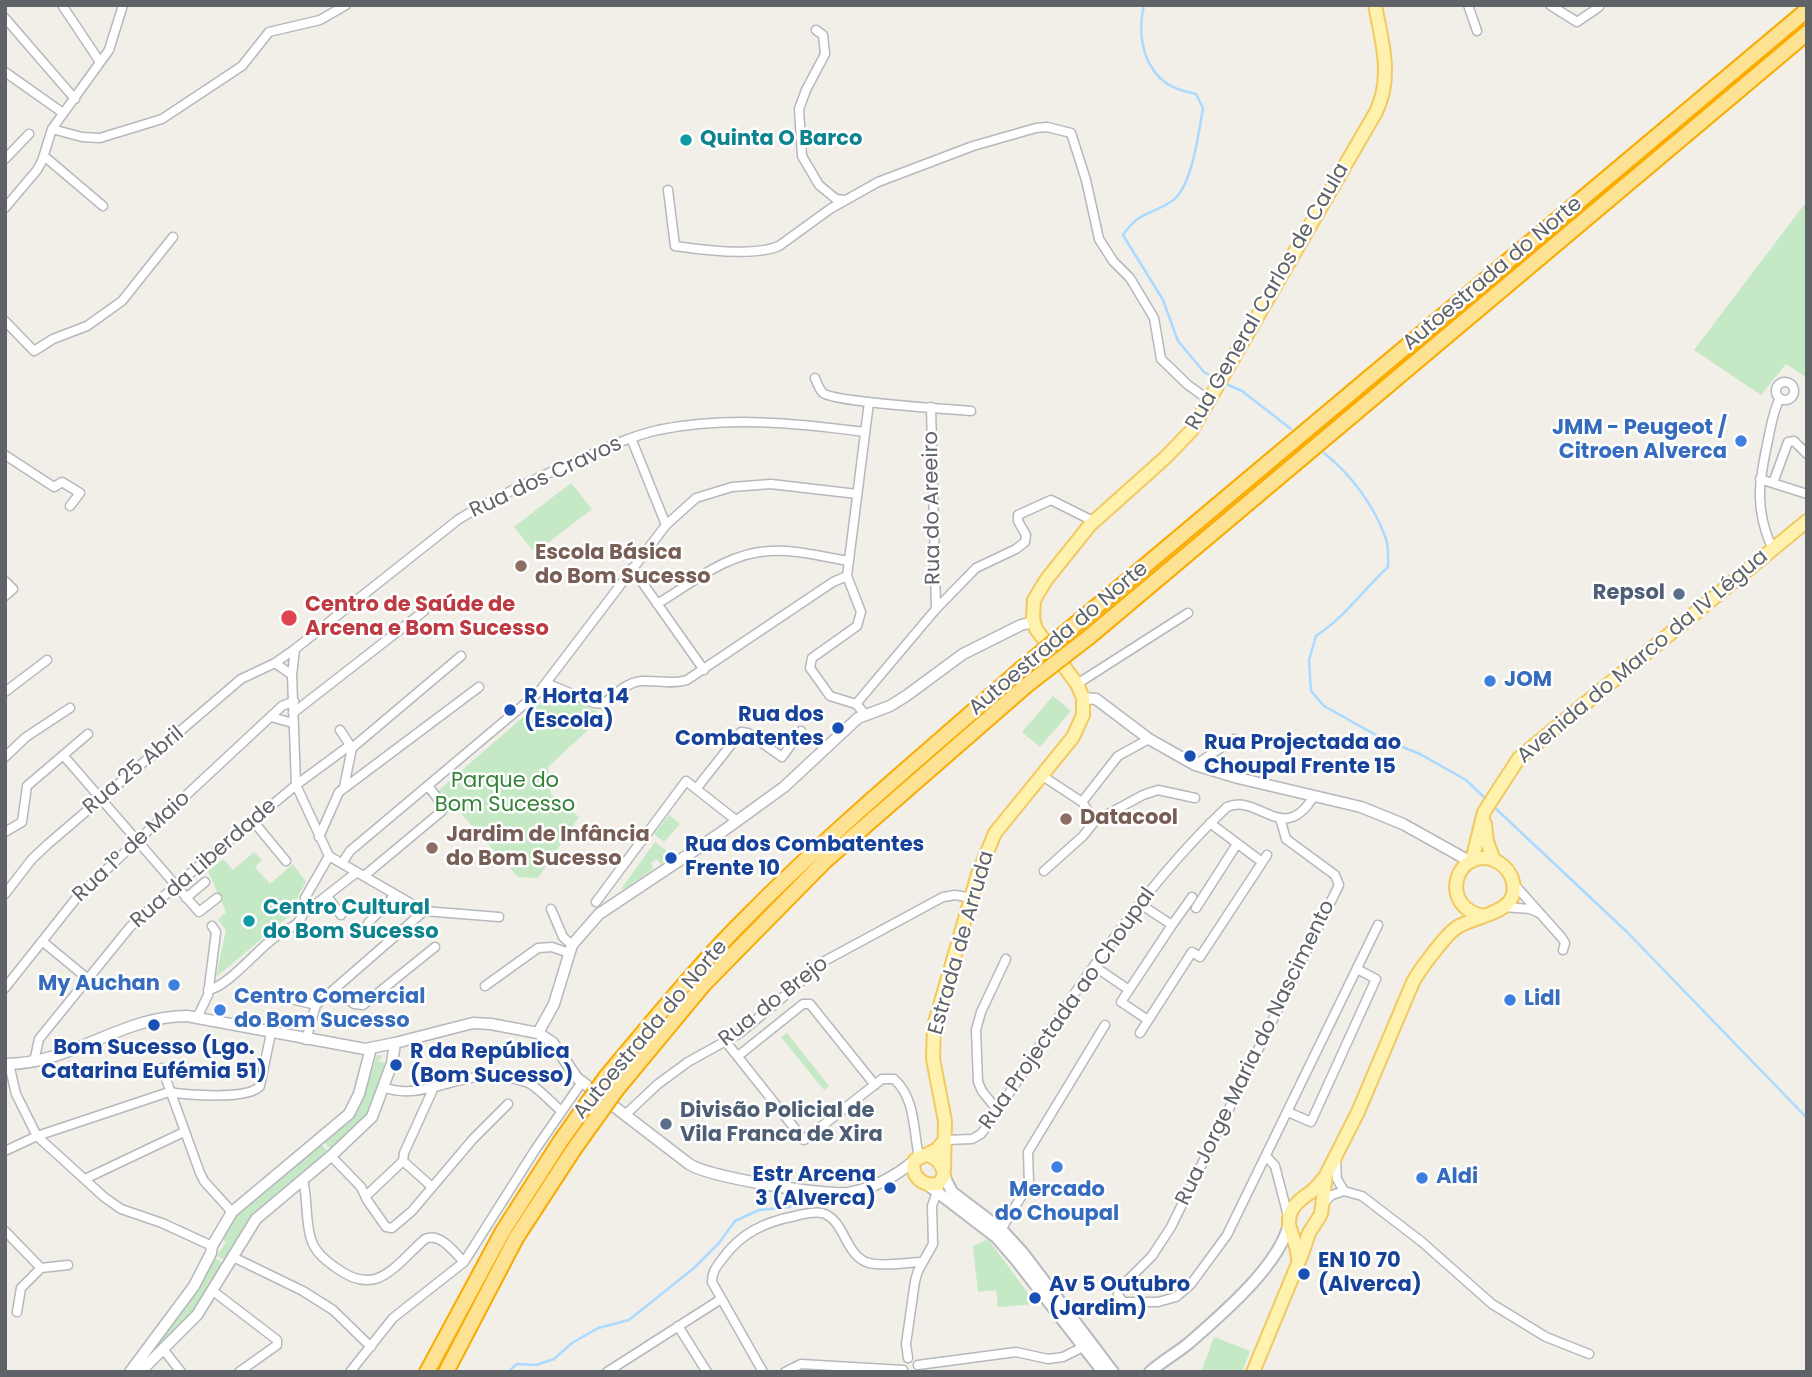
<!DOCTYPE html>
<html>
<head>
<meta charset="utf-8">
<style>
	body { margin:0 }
	#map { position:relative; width:1812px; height:1377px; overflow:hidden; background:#f1efe8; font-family:Poppins,sans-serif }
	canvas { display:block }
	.frame { position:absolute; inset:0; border:7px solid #5f6368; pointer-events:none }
</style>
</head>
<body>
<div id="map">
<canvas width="1812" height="1377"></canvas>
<div class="frame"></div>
</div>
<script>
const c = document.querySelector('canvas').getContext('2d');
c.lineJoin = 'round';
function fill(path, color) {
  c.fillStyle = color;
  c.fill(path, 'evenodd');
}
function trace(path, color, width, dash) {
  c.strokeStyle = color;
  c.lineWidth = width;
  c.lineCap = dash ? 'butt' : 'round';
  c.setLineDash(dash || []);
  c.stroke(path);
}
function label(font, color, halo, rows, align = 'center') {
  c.font = font + ' Poppins,sans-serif';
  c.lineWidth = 5;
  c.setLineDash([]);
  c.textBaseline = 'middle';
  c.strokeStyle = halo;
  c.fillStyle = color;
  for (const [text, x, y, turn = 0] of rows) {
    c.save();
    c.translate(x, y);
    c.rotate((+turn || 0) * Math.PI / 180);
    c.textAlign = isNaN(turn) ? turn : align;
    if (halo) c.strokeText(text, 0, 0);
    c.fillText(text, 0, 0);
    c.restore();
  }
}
fill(new Path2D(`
	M1807,201v173l-3,2 -18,-12 -25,31 -67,-45z
	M571,483l21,26 -57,44 -21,-26z
	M554,690l50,25 -56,52 3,27 28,23 -41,61 -20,-1 -63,-70 -9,7 1,-10 -10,-12z
	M1053,696l18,15 -31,36 -18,-15z
	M669,815l11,9 -16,18 -10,-8z
	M655,842l16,12 -10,10 -4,-5 -6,4 2,6 -27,19 -5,1z
	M254,852l8,8 -7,7 15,17 23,-20 13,18 -8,14 -3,15 -79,66 10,-47 -8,-10 8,-8 -18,-41 15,-12 10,11z
	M787,1033l42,53 -5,4 -43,-53z
	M377,1055l5,1 -3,5 6,2 -2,6 3,2 -18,46 -36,34 -8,-9 16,-13 -1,-3 28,-42z
	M320,1143l10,10 -71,59 -31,49 -11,-5 9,-14 -6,-5 21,-29z
	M988,1239l48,65 -38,3 -2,-17 -18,2 -5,-46z
	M212,1257l14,7 -33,51 -39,40 -4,-5z
	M1214,1337l36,14 -8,21h-41z`), '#c5e8c5');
trace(new Path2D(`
	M1144,5c-6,25 -3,54 16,73 10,10 23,13 36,16l7,14c-4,23 -11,80 -31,93 -23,15 -33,10 -49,34l40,65 15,41 26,31 11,6
	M1224,383l18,8 49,38
	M1324,453c27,21 51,54 62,86 3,8 2,19 2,28 -25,23 -43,50 -72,69l-7,24 2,31 13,15 59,33 37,15 46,26 21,20
	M1494,807l133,125 180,186
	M508,1372l9,-8 19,1 18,-6 18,-16 26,-15 31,-8 65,-52 25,-25 16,-22 24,-11 30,-3 14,-6`), '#aadaff', 2.5);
const minor = new Path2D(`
	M62,5l38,57
	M1468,5l9,26
	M1550,5l27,17 22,-15
	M5,18l70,81
	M816,30l7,5 2,19 -19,36 -7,19 3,47 17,29 17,14 9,1
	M5,72l58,41
	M52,129l30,8 18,1 62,-19 80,-53 27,-34 51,-12 26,-15
	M44,156l59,50
	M5,159l24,-25
	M668,190l7,56c27,4 79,11 104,0l51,-37 48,-27 95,-36 63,-18 11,-1 24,6 15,47 13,59 14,22 17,17 24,40 7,41 27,26 21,15
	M5,208l32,-38 5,-9 10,-32 57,-79 14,-45
	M5,321l29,30 19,-12 34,-13 35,-25 51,-64
	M815,378c2,5 4,11 8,15 11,9 126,16 148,18
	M1776 391a9 9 0 1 1 18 0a9 9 0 1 1-18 0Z
	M931,407l5,202
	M631,438l35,87
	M5,455l49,32 8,-5 18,11 -10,13
	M1760,479l47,15
	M1773,483l15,-41 6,-1 13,13
	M1772,548c-18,-41 -13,-66 -4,-108 3,-14 5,-29 12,-42
	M632,568l72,102
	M5,581l8,8 -8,7
	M657,604c35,-21 70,-51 112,-53 26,-2 54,6 80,10
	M295,649l-3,26 4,110 33,71 95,55 75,6
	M275,663l17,12
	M546,683l48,20 10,1c11,-10 23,-22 38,-23 16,-1 29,4 45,-1l146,-98 14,-6
	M1077,684l111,-71
	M5,692l42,-32
	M856,704l80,-95 40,-41 40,-19 9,-7 1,-7 -8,-14v-6l33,-15 42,21
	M293,713l131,-102
	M865,714l-9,-10 -26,-8 -20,-28 2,-10 45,-32 4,-14 -14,-36 22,-174
	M271,717l22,6
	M340,730l12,18 -8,39
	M63,755l136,157 18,-14
	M5,757l21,-20 44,-29
	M1195,765l39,-26
	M1041,775l41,27 13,19
	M696,789l45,-57 7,1 34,24 19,-26
	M1082,802l36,-46 31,-17
	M1280,818l6,21 49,36 4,10 -168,342 -19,29 -33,33 -1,6 5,7h35l18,-5 15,-13 36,-49 151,-310
	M253,821l33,40
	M1210,823l52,39
	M5,832l17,-10 5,-36 61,-52
	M319,837l20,-45 140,-105
	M342,863l8,-12 189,-159 127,-167 30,-27 36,-11 39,-3 86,10
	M1044,871l39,-35 12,-15 48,-26 15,-5 37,8
	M364,876l78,-65v-7l-14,-18
	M1513,883l49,55 3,5 -2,7
	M5,894l27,-35 16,-15 193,-165 34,-16 20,-14 164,-130c40,-24 82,-43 124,-61 25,-11 49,-22 75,-28 69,-14 138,-7 207,2
	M327,896l14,19
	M186,898l19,-16
	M596,902l90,-121 51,40
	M1504,907l26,2 9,4
	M1196,908l41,-64
	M551,909l12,28 9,8
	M303,914l2,-16 24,-42
	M368,923l27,-28
	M1172,925l20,-28
	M42,941l46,38
	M1094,966l35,24 43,-65 -32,-21
	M485,986l53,-38 14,-1 17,6
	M5,988l73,-92 204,-190 12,-5
	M336,989l18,15 9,1 72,-58
	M208,990c20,-3 51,-43 70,-55 10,-7 21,-9 25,-21l54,-42
	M1129,990l-8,12 27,18
	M291,999l25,6
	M197,1018l11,-23 8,-63 -4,-6
	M1140,1033l52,-81 8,5 67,-102
	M306,1040l10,-35 108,-94
	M726,1042l78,98 78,-61h12c22,20 19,51 25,78
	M738,1056l65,-52h7l65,81
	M34,1062l5,-23 91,-112 45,-41 78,-65 43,-36 53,-39 3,2 109,-92
	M9,1064l7,30 21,42 67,61 17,12 41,14 50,23
	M162,1068l38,105 4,8 28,31
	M383,1087c41,16 80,-20 128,-9 7,2 15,3 21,7 10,7 19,17 28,25
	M998,1111l-16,-20 -4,-9 -2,-52 5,-18 25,-53
	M1288,1112l23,10 65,-143 -19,-10
	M625,1115l33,-31 30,-22 52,-29 54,-45 25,-24 124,-67 12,-2 17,3
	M945,1140l27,-1 9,-5c21,-28 40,-59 59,-89 55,-83 114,-169 187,-238 32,-14 56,40 87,-11
	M5,1151l32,-15 132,-44c18,3 80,8 91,-6l11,-53
	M331,1156l30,31 6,13 19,27 6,1 20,-17 61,-72 35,-35
	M1267,1157l8,9 13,50
	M403,1161l29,26
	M1336,1161l1,18 7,12
	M85,1179l99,-47
	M303,1180c5,19 2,41 8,59 4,13 14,21 24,28 42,32 59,-1 90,-28 15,-7 29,13 39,23
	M366,1196l37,-35 1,-8 30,-66
	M1323,1203l9,-8 12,-4 18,5 60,46 70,62 54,33 43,17
	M5,1231l36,37 -20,20 -4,24
	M999,1233l30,-49 -1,-32 77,-127
	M233,1257l70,34 30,19 38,37
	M41,1268l27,-3
	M213,1291l64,49v5l-38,27
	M678,1326l29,46
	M163,1349l18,23
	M908,1358l-2,-14 9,-63 3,-10 15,-27 -1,-38 6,-17
	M918,1365l98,-13 32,7 15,-2 22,-11
	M350,1372l43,-54 71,-56 71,-112 47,-68
	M607,1372l114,-73
	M763,1372l-51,-90c0,-11 5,-16 11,-24 18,-25 42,-36 72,-42 9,-2 18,-5 27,-3 23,6 23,44 47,50 17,4 38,-1 54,-1
	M785,1372l16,-8 102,6`);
const tertiary = new Path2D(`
	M1083,698l13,1 53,40 46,26 43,13 123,29 42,17 68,38
	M538,1033l16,-29 18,-59 27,-31 120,-80 65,-47 74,-69 32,-12 16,-10 57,-42 58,-29 13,-3
	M5,1064c68,0 116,-48 182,-48l178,33 30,-6 78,-20 18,1 47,9 15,10 24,35 112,86c19,13 135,32 159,29 26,-5 47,-16 67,-33
	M130,1372l64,-86 17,-33 1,-7 20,-34 117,-98 10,-20 12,-46
	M140,1372l57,-57 59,-96 75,-63 41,-39 20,-54 3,-20`);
const secondary = new Path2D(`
	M944,1176l8,16 50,38 21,23 90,119
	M928,1185l68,52 20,23 87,112
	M1150,1372c12,-11 27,-19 39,-29 32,-28 90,-77 100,-119`);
const primary = new Path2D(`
	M1485,824l2,18 7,18
	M1472,861l12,-49 35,-54 288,-237
	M927,1155c11,3 16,10 17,21l-6,8c-13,2 -23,-4 -25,-17l2,-7 21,-10 9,-10
	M944,1170l1,-49 -12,-62 1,-33 44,-152 17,-41 78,-96 10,-22v-17l-6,-14 -41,-55 -3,-11 1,-18 12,-20 44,-55 76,-68 25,-26 185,-319c17,-35 6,-70 -1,-107
	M1298,1260c0,-13 -5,-21 -8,-32 -5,-17 9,-28 21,-36 5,-4 10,-11 15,-16
	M1253,1372l49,-118 7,-21 12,-19 5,-39 32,-63 55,-130c7,-13 32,-46 43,-54 20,-14 70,-14 55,-52 -4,-8 -11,-14 -20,-17 -37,-9 -52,49 -7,57`);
const motorway = new Path2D(`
	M1077,623l730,-613
	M1089,637l718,-604
	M606,1077c47,-56 93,-113 145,-164 85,-86 179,-163 269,-243
	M617,1089l87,-105 121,-123 202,-176
	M427,1372l76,-141 57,-89
	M446,1372l70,-134 58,-89`);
trace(minor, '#b5b8bc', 11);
trace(tertiary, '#b5b8bc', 13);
trace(secondary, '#b6babf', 14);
trace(primary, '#f2c960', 16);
trace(motorway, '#f9ab00', 18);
trace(minor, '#fff', 8);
trace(tertiary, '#fff', 10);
trace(secondary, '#fff', 10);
trace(primary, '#fff2af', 12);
trace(motorway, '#fde293', 14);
const motorwayBridge = new Path2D(`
	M1020,670l57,-47
	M1027,685l62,-48
	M560,1142l46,-65
	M574,1149l43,-60`);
trace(motorwayBridge, '#f9ab00', 18, []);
trace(motorwayBridge, '#fde293', 14);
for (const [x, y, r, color] of [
	[686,140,7,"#0f9aa8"],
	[1741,441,7,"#3f7fe0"],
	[521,566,7,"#8d6e63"],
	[1679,594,7,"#5c6f8a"],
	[289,618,9,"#e0444e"],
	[1490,681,7,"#3f7fe0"],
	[510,710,7,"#1a4fb4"],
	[838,728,7,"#1a4fb4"],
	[1190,756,7,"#1a4fb4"],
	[1066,819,7,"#8d6e63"],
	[432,848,7,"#8d6e63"],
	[671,858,7,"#1a4fb4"],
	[249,921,7,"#0f9aa8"],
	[174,985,7,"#3f7fe0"],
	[1510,1000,7,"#3f7fe0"],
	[220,1010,7,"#3f7fe0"],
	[154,1025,7,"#1a4fb4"],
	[396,1065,7,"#1a4fb4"],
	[666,1124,7,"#5c6f8a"],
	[1057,1167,7,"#3f7fe0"],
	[1422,1178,7,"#3f7fe0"],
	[890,1188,7,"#1a4fb4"],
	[1304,1274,7,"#1a4fb4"],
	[1035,1298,7,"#1a4fb4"]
]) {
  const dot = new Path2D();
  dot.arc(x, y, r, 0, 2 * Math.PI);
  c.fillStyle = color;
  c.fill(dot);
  trace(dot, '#fff', 2.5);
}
label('bold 21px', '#0d838f', '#fff', [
	["Quinta O Barco",700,140],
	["Centro Cultural",263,909],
	["do Bom Sucesso",263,933]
], 'left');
label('21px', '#5f6368', '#fff', [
	["Autoestrada do Norte",1493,274,-40],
	["Rua General Carlos de Caula",1268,297,-60],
	["Rua dos Cravos",546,478,-25],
	["Rua do Areeiro",933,508,-91],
	["Autoestrada do Norte",1059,639,-40],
	["Avenida do Marco da IV Légua",1643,657,-40],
	["Rua 25 Abril",134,771,-40],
	["Rua 1º de Maio",132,847,-43],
	["Rua da Liberdade",204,864,-41],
	["Estrada de Arruda",962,943,-74],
	["Rua do Brejo",774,1002,-38],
	["Rua Projectada ao Choupal",1068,1009,-55],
	["Autoestrada do Norte",651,1030,-50],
	["Rua Jorge Maria do Nascimento",1256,1053,-64]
]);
label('bold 21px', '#366cbe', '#fff', [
	["JMM - Peugeot /",1727,429,"right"],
	["Citroen Alverca",1727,453,"right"],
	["JOM",1504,681],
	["My Auchan",160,985,"right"],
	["Centro Comercial",234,998],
	["do Bom Sucesso",234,1022],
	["Lidl",1524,1000],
	["Aldi",1436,1178],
	["Mercado",1057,1191,"center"],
	["do Choupal",1057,1215,"center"]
], 'left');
label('bold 21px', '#785e54', '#fff', [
	["Escola Básica",535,554],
	["do Bom Sucesso",535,578],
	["Datacool",1080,819],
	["Jardim de Infância",446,836],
	["do Bom Sucesso",446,860]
], 'left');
label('bold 21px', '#4e5e75', '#fff', [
	["Repsol",1665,594],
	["Divisão Policial de",680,1112,"left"],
	["Vila Franca de Xira",680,1136,"left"]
], 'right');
label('bold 21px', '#be3a42', '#fff', [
	["Centro de Saúde de",305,606],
	["Arcena e Bom Sucesso",305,630]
], 'left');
label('bold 21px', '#164399', '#fff', [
	["R Horta 14",524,698],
	["(Escola)",524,722],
	["Rua dos",824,716,"right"],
	["Combatentes",824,740,"right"],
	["Rua Projectada ao",1204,744],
	["Choupal Frente 15",1204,768],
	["Rua dos Combatentes",685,846],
	["Frente 10",685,870],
	["Bom Sucesso (Lgo.",154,1049,"center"],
	["Catarina Eufémia 51)",154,1073,"center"],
	["R da República",410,1053],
	["(Bom Sucesso)",410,1077],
	["Estr Arcena",876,1176,"right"],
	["3 (Alverca)",876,1200,"right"],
	["EN 10 70",1318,1262],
	["(Alverca)",1318,1286],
	["Av 5 Outubro",1049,1286],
	["(Jardim)",1049,1310]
], 'left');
label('21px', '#348238', '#fff', [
	["Parque do",505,782],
	["Bom Sucesso",505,806]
]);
</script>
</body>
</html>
